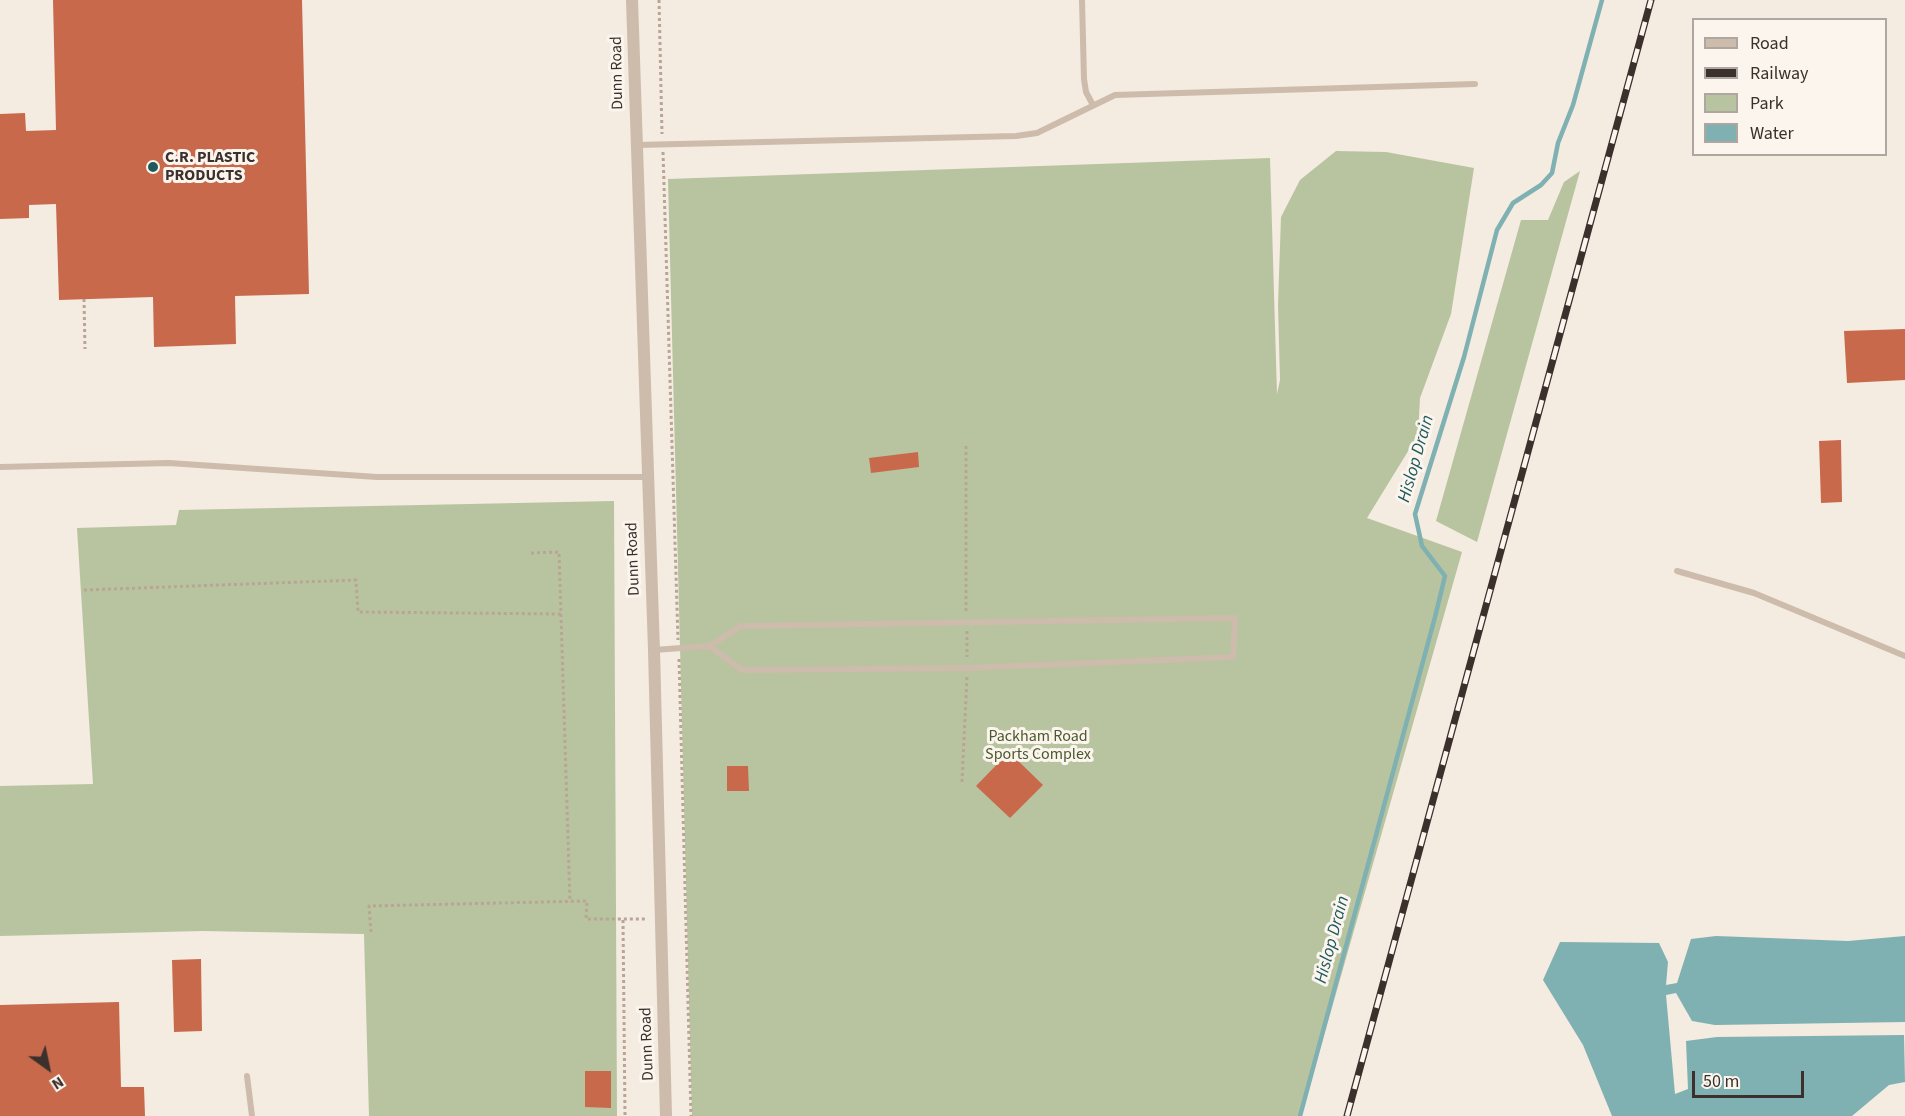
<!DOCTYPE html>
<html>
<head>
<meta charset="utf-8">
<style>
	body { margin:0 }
	#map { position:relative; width:1905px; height:1116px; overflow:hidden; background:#f4ebe1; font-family:"Source Sans 3",sans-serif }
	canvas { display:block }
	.legend { position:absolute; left:1692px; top:18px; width:195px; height:138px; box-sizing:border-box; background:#fbf5ee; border:2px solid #aea6a0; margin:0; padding:8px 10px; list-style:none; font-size:18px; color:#3b302b }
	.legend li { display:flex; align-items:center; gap:12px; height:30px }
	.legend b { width:30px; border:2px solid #aea6a0 }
	.north { position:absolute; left:18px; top:1038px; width:60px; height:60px; -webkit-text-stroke:4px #fbf5ee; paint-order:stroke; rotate:147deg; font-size:16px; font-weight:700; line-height:24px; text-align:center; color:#3b302b }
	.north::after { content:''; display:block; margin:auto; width:21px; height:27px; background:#3b302b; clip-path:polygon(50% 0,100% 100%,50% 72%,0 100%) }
	.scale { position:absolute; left:1692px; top:1071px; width:112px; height:27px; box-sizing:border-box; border:3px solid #3b302b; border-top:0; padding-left:8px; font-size:18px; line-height:21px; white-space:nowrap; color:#3b302b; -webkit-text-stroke:4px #fbf5ee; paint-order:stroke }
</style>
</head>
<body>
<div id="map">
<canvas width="1905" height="1116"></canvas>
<ul class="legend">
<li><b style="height:8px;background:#cdbbac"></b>Road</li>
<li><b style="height:8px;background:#3b302b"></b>Railway</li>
<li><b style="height:16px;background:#b8c4a0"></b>Park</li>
<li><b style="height:16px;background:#7fb0b2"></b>Water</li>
</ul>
<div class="north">N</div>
<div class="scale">50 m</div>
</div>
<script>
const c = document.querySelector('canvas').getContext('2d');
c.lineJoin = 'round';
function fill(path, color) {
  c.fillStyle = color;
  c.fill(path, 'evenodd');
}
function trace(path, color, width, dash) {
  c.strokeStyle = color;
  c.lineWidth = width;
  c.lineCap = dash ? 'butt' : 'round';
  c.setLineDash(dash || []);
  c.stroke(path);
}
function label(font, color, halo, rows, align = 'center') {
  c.font = font + ' "Source Sans 3",sans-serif';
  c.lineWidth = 6;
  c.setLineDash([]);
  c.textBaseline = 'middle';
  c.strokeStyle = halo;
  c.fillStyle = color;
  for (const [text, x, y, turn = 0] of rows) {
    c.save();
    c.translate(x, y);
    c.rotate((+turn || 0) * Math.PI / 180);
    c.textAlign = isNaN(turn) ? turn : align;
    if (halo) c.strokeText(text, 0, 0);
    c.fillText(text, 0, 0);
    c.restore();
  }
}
fill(new Path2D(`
	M1336,151l50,1 88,16 -23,146 -31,84 -2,37 -51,83 95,34 -161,564h-609l-24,-937 602,-21 7,236 3,-14 -2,-75 3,-88 19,-37z
	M1580,171l-103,371 -41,-21 85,-301h27l16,-38z
	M614,501l3,615h-248l-5,-182 -162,-3 -202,5v-150l93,-2 -16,-256 99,-3 3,-15z`), '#b8c4a0');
fill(new Path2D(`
	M1716,936l132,5 57,-5v86l-190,3 -23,-4 -16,-28 -10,2 9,99 13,-5 -2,-48 31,-4 187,-2 1,47 -16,3 -37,31h-240l-29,-71 -40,-65 17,-38 99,1 9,19 -2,23 11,-2 14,-44z`), '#7fb0b2');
trace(new Path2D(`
	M1300,1116l135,-499 10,-41 -23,-30 -7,-32 49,-157 33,-127 16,-27 28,-18 11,-12 6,-30 15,-38 29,-105`), '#7fb0b2', 4.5);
fill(new Path2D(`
	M53,0h249l7,294 -74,2 1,48 -82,3 -1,-50 -94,3 -3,-96 -27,1v13l-29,1v-105l25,-1 1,18 30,-1z
	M1905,329v51l-58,3 -3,-52z
	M1841,440l1,62 -21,1 -2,-62z
	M918,452l1,15 -48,6 -2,-15z
	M1009,752l34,33 -33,33 -34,-32z
	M727,766h21l1,25h-22z
	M201,959l1,72 -28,1 -2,-72z
	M119,1002l2,85h23l1,29h-145v-111z
	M585,1071h26v37l-26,-1z`), '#c8694b');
trace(new Path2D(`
	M659,0l3,134
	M663,152l15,488
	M84,299l1,50
	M966,446v166
	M531,553l28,-1 11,350
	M84,590l272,-10 2,32 203,2
	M967,631v26
	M679,659l12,457
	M962,782l5,-106
	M623,920l2,196
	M371,932l-2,-26 218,-5 -1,18h61`), '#b9a596', 3, [3, 3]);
trace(new Path2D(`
	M1082,0l2,79 2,13 7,13
	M637,145l379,-9 21,-3 78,-38 360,-11
	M0,467l169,-4 208,14h271
	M1677,571l77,22 151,63
	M654,650l55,-4 32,-20 494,-8 -2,39 -265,11 -226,2 -33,-24
	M247,1076l5,40`), '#cdbbac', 6);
trace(new Path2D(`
	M632,0l22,650 12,466`), '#cdbbac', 12);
const rail = new Path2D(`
	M1347,1116l304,-1116`);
trace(rail, '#3b302b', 7);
trace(rail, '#fbf5ee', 4.5, [14]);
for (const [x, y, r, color] of [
	[153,167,6,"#1f5a5e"]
]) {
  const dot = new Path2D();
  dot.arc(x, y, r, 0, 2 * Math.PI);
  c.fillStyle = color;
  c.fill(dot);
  trace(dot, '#fbf5ee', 2);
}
label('16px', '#3b302b', '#fbf5ee', [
	["Dunn Road",618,73,-91],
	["Dunn Road",634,559,-92],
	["Dunn Road",648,1044,-92]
]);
label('bold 16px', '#3b302b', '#fbf5ee', [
	["C.R. PLASTIC",165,158],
	["PRODUCTS",165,176]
], 'left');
label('16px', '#4a5a2e', '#fbf5ee', [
	["Packham Road",1038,737],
	["Sports Complex",1038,755]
]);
label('italic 18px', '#1f5a5e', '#fbf5ee', [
	["Hislop Drain",1417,459,-74],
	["Hislop Drain",1333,940,-75]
]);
</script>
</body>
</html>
